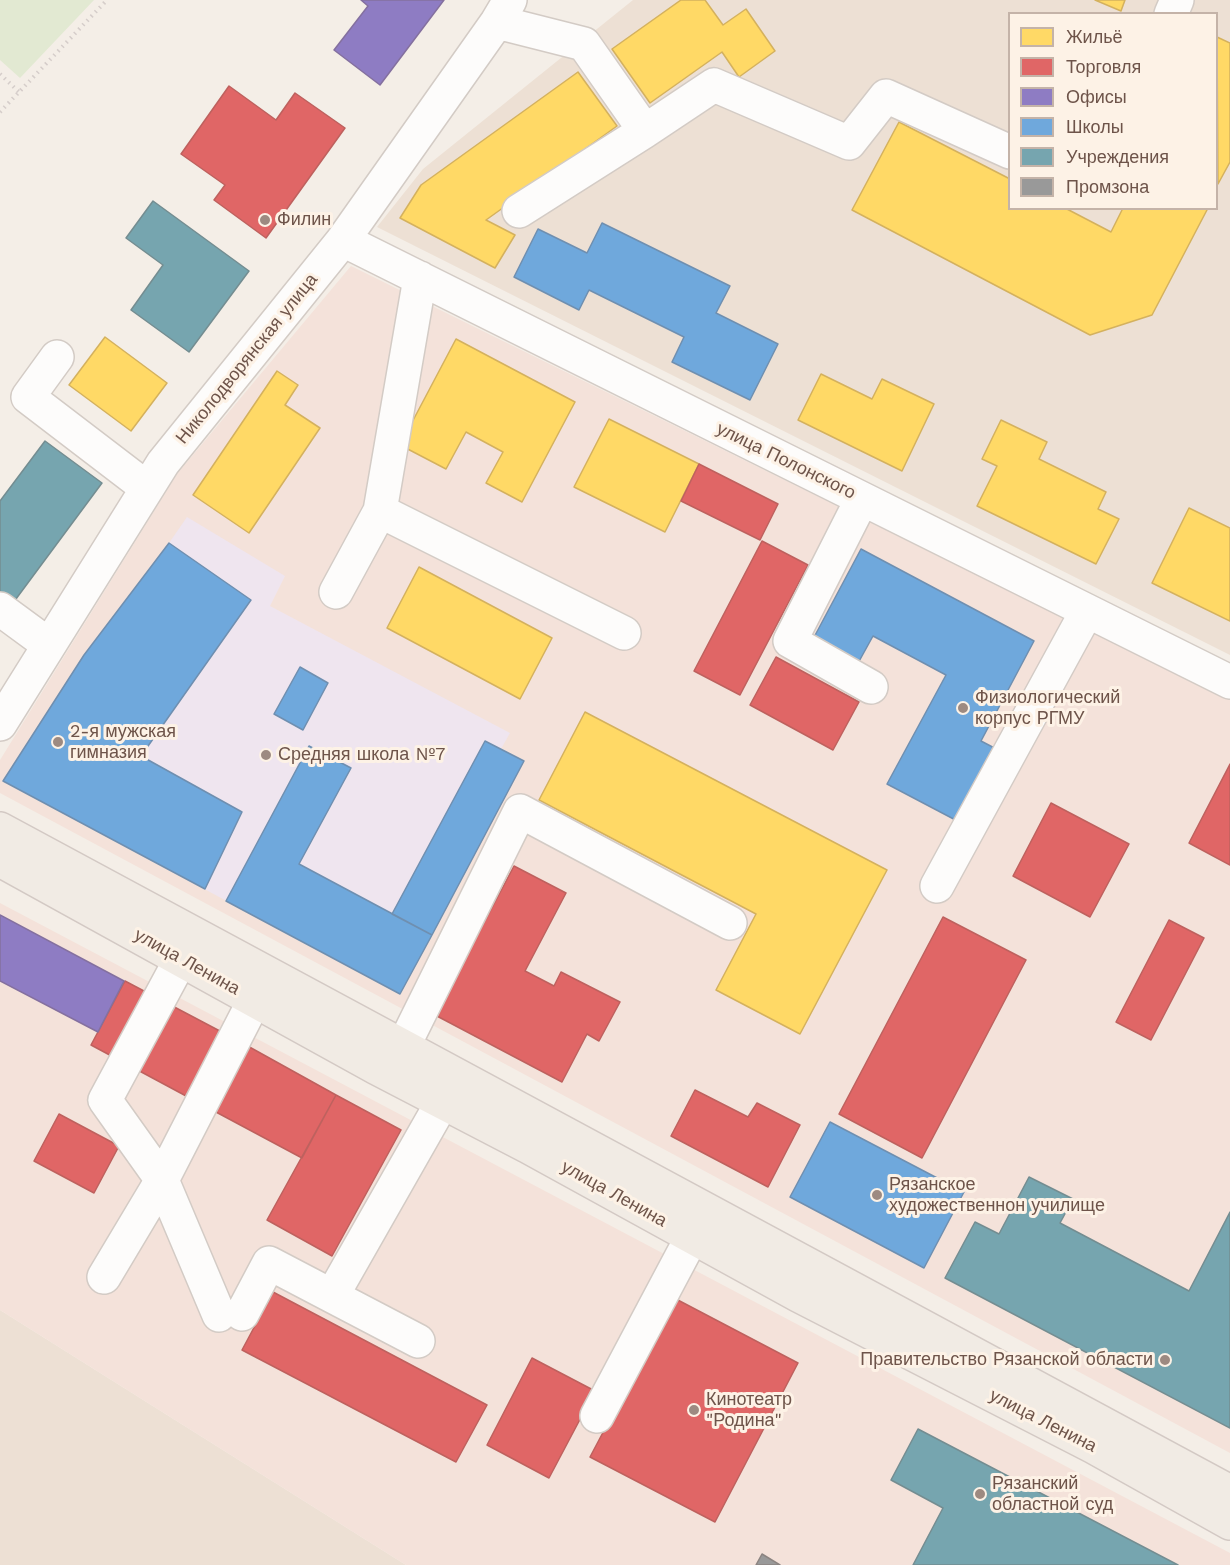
<!DOCTYPE html>
<html>
<head>
<meta charset="utf-8">
<style>
	body { margin:0 }
	#map { position:relative; width:1230px; height:1565px; overflow:hidden; background:#f4eee7; font-family:"Work Sans",sans-serif }
	canvas { display:block }
	.legend { position:absolute; left:1008px; top:12px; width:210px; height:198px; box-sizing:border-box; background:#fdf2e6; border:2px solid #c4b3a8; margin:0; padding:8px 10px; list-style:none; font-size:18px; color:#6e544a }
	.legend li { display:flex; align-items:center; gap:12px; height:30px }
	.legend b { width:30px; border:2px solid #c4b3a8 }
</style>
</head>
<body>
<div id="map">
<canvas width="1230" height="1565"></canvas>
<ul class="legend">
<li><b style="height:16px;background:#ffd966"></b>Жильё</li>
<li><b style="height:16px;background:#e06666"></b>Торговля</li>
<li><b style="height:16px;background:#8e7cc3"></b>Офисы</li>
<li><b style="height:16px;background:#6fa8dc"></b>Школы</li>
<li><b style="height:16px;background:#76a5af"></b>Учреждения</li>
<li><b style="height:16px;background:#999"></b>Промзона</li>
</ul>
</div>
<script>
const c = document.querySelector('canvas').getContext('2d');
c.lineJoin = 'round';
function fill(path, color) {
  c.fillStyle = color;
  c.fill(path, 'evenodd');
}
function trace(path, color, width, dash) {
  c.strokeStyle = color;
  c.lineWidth = width;
  c.lineCap = dash ? 'butt' : 'round';
  c.setLineDash(dash || []);
  c.stroke(path);
}
function label(font, color, halo, rows, align = 'center') {
  c.font = font + ' "Work Sans",sans-serif';
  c.lineWidth = 6;
  c.setLineDash([]);
  c.textBaseline = 'middle';
  c.strokeStyle = halo;
  c.fillStyle = color;
  for (const [text, x, y, turn = 0] of rows) {
    c.save();
    c.translate(x, y);
    c.rotate((+turn || 0) * Math.PI / 180);
    c.textAlign = isNaN(turn) ? turn : align;
    if (halo) c.strokeText(text, 0, 0);
    c.fillText(text, 0, 0);
    c.restore();
  }
}
fill(new Path2D(`
	M633,0h597v655l-853,-428 46,-58zM1010,14h206v194h-206z
	M0,1310l406,255h-406z`), '#ede0d4');
fill(new Path2D(`
	M351,266l879,434v753l-1230,-660v-33l177,-286z
	M0,903l1230,650v12h-824l-406,-255z`), '#f4e2da');
fill(new Path2D(`
	M187,517l98,59 -15,30 240,127 -9,16 23,12 -124,233 -397,-213 81,-126 85,-112z`), '#efe5ef');
fill(new Path2D(`
	M0,0h94l-74,78 -20,-18z`), '#e2e9d2');
const homes = new Path2D(`
	M681,0h24l18,25 23,-16 29,42 -36,26 -17,-25 -72,51 -38,-54z
	M1095,0h30l-4,11z
	M1217,37l13,6v119l-12,22z
	M578,72l39,54 -131,94 29,15 -20,33 -95,-50 21,-33z
	M899,122l111,57v29h55l46,24 12,-24h85l-56,107 -62,20 -238,-125z
	M105,337l62,46 -36,48 -62,-46z
	M456,339l119,63 -53,100 -36,-19 17,-31 -37,-20 -20,37 -46,-24z
	M277,371l21,14 -13,20 35,23 -71,105 -56,-38z
	M821,374l51,25 10,-20 52,25 -32,67 -104,-51z
	M609,419l90,45 -34,68 -91,-45z
	M1001,420l46,22 -8,17 67,33 -8,17 21,10 -23,45 -119,-58 20,-40 -15,-7z
	M1189,508l41,20v93l-78,-38z
	M419,567l133,71 -32,61 -133,-71z
	M585,712l302,158 -87,164 -84,-44 40,-76 -217,-114z`);
fill(homes, '#ffd966');
trace(homes, '#d4b15e', 1.5);
const shops = new Path2D(`
	M229,86l47,34 19,-27 50,35 -79,110 -52,-38 11,-15 -44,-31z
	M699,464l79,40 -18,36 -79,-39z
	M762,541l46,24 -68,130 -46,-24z
	M776,657l83,45 -26,48 -83,-45z
	M1230,764v101l-41,-22z
	M1051,803l78,41 -39,73 -77,-41z
	M514,866l52,27 -41,78 29,15 7,-14 59,30 -21,39 -12,-7 -25,48 -127,-67z
	M943,917l83,43 -104,198 -83,-44z
	M1169,920l35,18 -53,102 -35,-18z
	M125,981l110,58 -34,65 -110,-59z
	M235,1039l101,56 -34,63 -101,-54z
	M695,1090l53,27 9,-14 43,22 -32,62 -97,-51z
	M336,1095l65,35 -69,126 -65,-36z
	M59,1114l60,32 -25,47 -60,-32z
	M273,1292l214,113 -31,57 -214,-112z
	M674,1298l124,65 -83,159 -125,-65z
	M532,1358l63,33 -46,87 -62,-33z`);
fill(shops, '#e06666');
trace(shops, '#be615e', 1.5);
const offices = new Path2D(`
	M361,0h83l-64,85 -46,-35 34,-44z
	M0,915l124,66 -26,51 -98,-51z`);
fill(offices, '#8e7cc3');
trace(offices, '#84709f', 1.5);
const schools = new Path2D(`
	M602,223l128,63 -14,27 62,31 -28,56 -78,-38 12,-25 -95,-47 -10,20 -65,-33 24,-48 49,24z
	M169,543l82,57 -110,156 101,56 -37,77 -202,-108 81,-126z
	M861,549l173,92 -53,100 23,12 -39,72 -78,-41 59,-109 -73,-39 -16,29 -45,-24z
	M300,667l28,16 -25,47 -29,-16z
	M485,741l39,20 -92,174 -40,-21z
	M309,746l42,22 -52,96 133,71 -32,59 -174,-93z
	M830,1122l134,70 -40,76 -134,-71z`);
fill(schools, '#6fa8dc');
trace(schools, '#6f8fb0', 1.5);
const public = new Path2D(`
	M153,201l96,70 -60,81 -58,-42 32,-45 -37,-27z
	M45,441l57,42 -92,124 -10,-8v-98z
	M1029,1177l44,22 -13,24 129,68 41,-79v216l-285,-150 30,-56 24,12z
	M918,1429l260,136h-265l30,-57 -52,-28z`);
fill(public, '#76a5af');
trace(public, '#748d91', 1.5);
const industry = new Path2D(`
	M762,1554l18,11h-24z`);
fill(industry, '#999');
trace(industry, '#8c8481', 1.5);
const minor = new Path2D(`
	M1171,14l6,-14
	M497,22l87,22 61,87 69,-46 135,58 37,-47 124,56
	M519,211l126,-80
	M343,240l887,442
	M57,357l-29,40 119,91
	M862,499l-72,142 81,46
	M380,511l244,122
	M336,592l44,-81 40,-233
	M0,609l49,36
	M0,724l163,-261 180,-223 154,-218 13,-22
	M937,886l150,-275
	M403,1047l117,-236 210,112
	M104,1277l58,-97 -57,-80 76,-141
	M332,1296l86,45
	M242,1314l27,-51 63,33 111,-195
	M219,1315l-57,-135 93,-181
	M597,1416l95,-179`);
const major = new Path2D(`
	M0,829l1230,663
	M0,860l375,207 152,79 271,149 296,152 136,76`);
trace(minor, '#d3cbc5', 36);
trace(major, '#d3c9c4', 36);
trace(new Path2D(`
	M0,74l19,18
	M0,112l107,-112`), '#d5cdca', 4, [1.5, 4.5]);
trace(minor, '#fdfcfb', 33);
trace(major, '#f1ebe4', 33);
for (const [x, y, r, color] of [
	[265,220,6,"#9d8a81"],
	[963,708,6,"#9d8a81"],
	[58,742,6,"#9d8a81"],
	[266,755,6,"#9d8a81"],
	[877,1195,6,"#9d8a81"],
	[1165,1360,6,"#9d8a81"],
	[694,1410,6,"#9d8a81"],
	[980,1494,6,"#9d8a81"]
]) {
  const dot = new Path2D();
  dot.arc(x, y, r, 0, 2 * Math.PI);
  c.fillStyle = color;
  c.fill(dot);
  trace(dot, '#fdf2e6', 2);
}
label('18px', '#6e544a', '#fdf2e6', [
	["Филин",277,220],
	["Физиологический",975,698],
	["корпус РГМУ",975,719],
	["2-я мужская",70,732],
	["гимназия",70,753],
	["Средняя школа №7",278,755],
	["Рязанское",889,1185],
	["художественнон училище",889,1206],
	["Правительство Рязанской области",1153,1360,"right"],
	["Кинотеатр",706,1400],
	["\"Родина\"",706,1421],
	["Рязанский",992,1484],
	["областной суд",992,1505]
], 'left');
label('18px', '#6e544a', '#fdf2e6', [
	["Николодворянская улица",247,359,-51],
	["улица Полонского",786,461,26],
	["улица Ленина",187,962,29],
	["улица Ленина",614,1194,29],
	["улица Ленина",1043,1421,27]
]);
</script>
</body>
</html>
